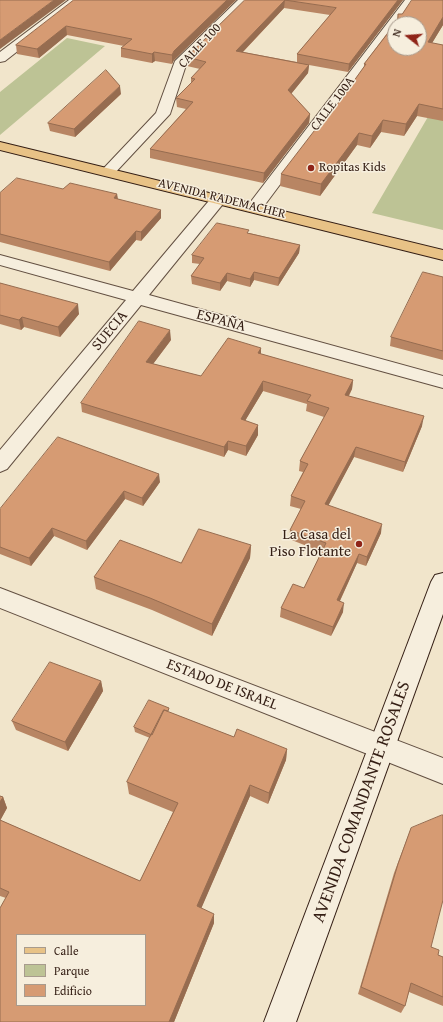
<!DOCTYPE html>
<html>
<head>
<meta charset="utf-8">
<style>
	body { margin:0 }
	#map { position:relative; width:443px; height:1022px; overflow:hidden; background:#f1e5cb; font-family:"Gentium Book Plus",serif }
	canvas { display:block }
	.legend { position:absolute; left:16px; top:934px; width:130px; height:72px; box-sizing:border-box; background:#f6eedd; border:1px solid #a89b8d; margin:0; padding:5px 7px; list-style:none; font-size:12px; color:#341e14 }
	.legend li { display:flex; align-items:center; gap:8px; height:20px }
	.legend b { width:20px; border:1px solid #a89b8d }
	.north { position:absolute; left:387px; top:16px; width:40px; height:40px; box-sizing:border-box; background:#f6eedd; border:1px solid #a89b8d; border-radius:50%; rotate:287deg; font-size:11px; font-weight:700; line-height:16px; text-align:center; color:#341e14 }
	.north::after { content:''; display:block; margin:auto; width:14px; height:18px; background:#8f2418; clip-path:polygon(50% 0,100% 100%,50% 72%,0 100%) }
</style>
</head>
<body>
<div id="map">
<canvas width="443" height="1022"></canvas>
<ul class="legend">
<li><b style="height:5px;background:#e8c286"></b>Calle</li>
<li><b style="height:11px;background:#bdc395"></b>Parque</li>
<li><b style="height:11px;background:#d69b73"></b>Edificio</li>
</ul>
<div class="north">N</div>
</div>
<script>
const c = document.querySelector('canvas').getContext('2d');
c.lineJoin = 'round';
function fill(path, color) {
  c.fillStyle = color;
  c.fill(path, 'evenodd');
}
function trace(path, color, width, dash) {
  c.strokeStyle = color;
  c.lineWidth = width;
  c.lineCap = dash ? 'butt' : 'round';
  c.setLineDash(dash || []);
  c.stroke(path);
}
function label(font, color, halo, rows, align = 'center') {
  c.font = font + ' "Gentium Book Plus",serif';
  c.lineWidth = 3;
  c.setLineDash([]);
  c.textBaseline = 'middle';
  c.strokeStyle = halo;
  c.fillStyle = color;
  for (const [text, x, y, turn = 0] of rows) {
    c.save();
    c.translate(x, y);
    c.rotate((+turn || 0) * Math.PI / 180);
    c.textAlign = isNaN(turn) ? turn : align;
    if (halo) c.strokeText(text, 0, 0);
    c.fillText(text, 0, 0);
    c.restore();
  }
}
fill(new Path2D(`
	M67,38l38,8 -105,89v-43z
	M443,91v139l-71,-17z`), '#bdc395');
const street = new Path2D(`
	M69,0h14l-78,61 -5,1v-10z
	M238,0h13l-65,65 -16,49 -57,61h-10l-3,-3 3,-3 53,-56 19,-52z
	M405,0h12l-18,24h-4v6l-134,180 -6,2 -6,-2 -2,-3 2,-3z
	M219,194l6,2 2,3 -78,96 294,81v12l-302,-83 -134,164 -7,3v-22l126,-150 -126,-35v-10l133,36 80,-95z
	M0,588l443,170v26l-443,-176z`);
const secondary = new Path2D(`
	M443,573v41l-147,408h-32l167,-440 4,-7z`);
const primary = new Path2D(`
	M0,142l443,108v10l-443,-110z`);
trace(street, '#635042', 2);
trace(secondary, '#341e14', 2);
trace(primary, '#341e14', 2);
fill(street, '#f6eedd');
fill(secondary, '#f6eedd');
fill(primary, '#e8c286');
fill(new Path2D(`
	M74,0h162l-62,60 -2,4 -17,-3 -3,2 -31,-6v-9l3,-2 -57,-11 -28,23 -22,-4 -1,-9z
	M245,0h158l-55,72 -39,-7 -1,8 -17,21 19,20 -1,9 -46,60 -113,-25v-9l36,-40 -9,-2 -1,-9 15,-15v-5l9,-9 -13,-3v-9zM284,8l46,7 -33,39v8l-54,-10z
	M443,0v25l-11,18 11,2v76l-26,-5 -13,20 -23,-4 -11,16 -13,-3 -37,51 -40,-10 1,-12 42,-50 41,-57v-3l33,-44 1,-6h4z
	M121,94l-46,43 -25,-6 -2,-8z
	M63,189l54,5 1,5 43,19 -20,23 -5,-1 -26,31 -110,-29v-49z
	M249,233l51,12 -1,8 -21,33 -24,-6 -4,7 -23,-6 -7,10 -28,-7 -1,-8 9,-12 -8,-1v-8z
	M443,277v83l-53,-14 1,-9z
	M0,283l79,31 -19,23 -36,-10 -3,3 -21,-6z
	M171,340l-18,24 48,12 60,-28v6l92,26 -1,9 -3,7 73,30 -19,46 -49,-15 -26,48 53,28 -15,33 -9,-3 -17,38 3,11 -12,24 -51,-19 1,-9 23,-20 18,-36 -33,-13 1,-9 11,-21 -11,-3 1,-10 12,-24 -4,-1 1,-10 24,-44 -18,-6 1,-7 -44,-13 -18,30 13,4v10l-12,21 -18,-6 -4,7 -142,-45 -1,-9z
	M160,482l-17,24 -18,-7 -38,51 -33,-14 -23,30 -31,-12v-45z
	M251,545l-1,13 -38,78 -60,-26 -56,-21 -2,-12 87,-14z
	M101,681l2,10 -35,60 -52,-21 -4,-9z
	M169,712l65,25 53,12 -1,11 -18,44 -18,-8 -49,112 13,15 -40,99h-174l6,-124 -6,-2v-100l3,1 4,11 -7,12 140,61 33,-69 -44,-18 -2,-12 23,-44 -15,-6 -1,-5z
	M411,828l20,119 7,8 5,2v49l-34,-14 -4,14 -4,7 -43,-19 36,-121z`), '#b88563');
fill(new Path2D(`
	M54,0h12l-66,49v-9z
	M227,0h9l-62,60 -2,4v-9l2,-4z
	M285,0l-1,8 -48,51v-8z
	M398,0h5l-55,72 1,-8z
	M443,17v8l-17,28 2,-11z
	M66,26l1,9 -28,23 -2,-9z
	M154,52l1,9 -3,2v-9z
	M309,65l-1,8 -21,26 1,-9z
	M120,86l1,8 -46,43 -1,-8z
	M419,104l-2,12 -13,20 2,-12z
	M310,114l-1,9 -46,60 1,-10z
	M383,120l-2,12 -11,16 2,-12z
	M359,133l-2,12 -37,51 1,-12z
	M117,194l1,9 -4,-5z
	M161,210v8l-20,23v-9z
	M136,231v9l-26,31 -1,-9z
	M300,245l-1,8 -21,33 1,-8z
	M254,272v8l-4,7v-8z
	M227,273v8l-7,10v-8z
	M78,304l1,10 -19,23 -2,-10z
	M22,317l2,10 -3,3 -2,-10z
	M170,330l1,10 -24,32 -1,-10z
	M261,348v10l-3,-5z
	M353,380l-1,9 -8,15 1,-9z
	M263,381v10l-23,38 1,-10z
	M424,416l-2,10 -19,46 2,-10z
	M258,425v10l-12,21v-10z
	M228,441v9l-4,7v-10z
	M356,447l-2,10 -30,57 1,-10z
	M159,474l1,8 -17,24 -1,-8z
	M124,491l1,8 -38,51 -1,-9z
	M382,524l-1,9 -15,33 1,-9z
	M52,528l2,8 -23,30 -2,-8z
	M251,545l-1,13 -38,78v-12z
	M359,554l-2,9 -21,46 1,-9z
	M344,603l-1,9 -12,24 2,-9z
	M101,681l2,10 -35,60 -3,-9z
	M287,749l-1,11 -18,44 1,-11z
	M250,785v11l-52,120 -1,-10z
	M3,797l4,11 -7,13v-19z
	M214,914v9l-40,99h-5z`), '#966c50');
const building = new Path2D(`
	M0,0h54l-54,40z
	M74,0h153l-53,51 -2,4 -18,-3 -2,2 -31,-6 11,-9 -66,-13 -29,23 -21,-4z
	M245,0h40l-49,51 73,14 -21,25 22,24 -46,59 -114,-24 43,-47 -17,-4 19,-19 -4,-1 15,-16 -19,-5z
	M285,0h113l-49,64 -52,-10 39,-46z
	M412,0h31v17l-15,25 15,3v64l-24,-5 -13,20 -23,-4 -11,16 -13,-3 -38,51 -40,-10 40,-52 2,2 43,-60h-2l34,-44v-6h4zM395,24h24v24h-24z
	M106,70l14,16 -46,43 -26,-6z
	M17,178l46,11 7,-6 47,11 -3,4 47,12 -20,22 -5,-1 -27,31 -109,-28v-41z
	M217,223l32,7 -2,3 53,12 -21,33 -25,-6 -4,7 -23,-6 -7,10 -29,-7 13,-18 -12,-3z
	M423,272l20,5v74l-52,-14z
	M0,283l78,21 -20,23 -36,-10 -3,3 -19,-5z
	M139,321l31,9 -24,32 55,14 27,-38 33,10 -3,5 95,27 -8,15 79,21 -19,46 -49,-15 -31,57 57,20 -15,33 -8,-3 -22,46 7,3 -11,24 -52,-19 12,-24 11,4 22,-45 -36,-13 15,-29 -14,-5 17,-32 -8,-3 29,-53 -22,-7 4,-6 -48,-14 -22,38 17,6 -12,21 -18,-5 -4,6 -143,-44z
	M58,437l101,37 -17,24 -18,-7 -38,50 -34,-13 -23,30 -29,-11v-38z
	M199,529l52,16 -39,79 -62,-26 -56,-21 26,-37 61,23z
	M50,662l51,19 -36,61 -53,-21z
	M149,700l20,8 -1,3 -4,-1 -12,25 -18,-8z
	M164,710l70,27 3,-8 50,20 -18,44 -19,-8 -53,121 17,8 -45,108h-169v-114l9,-16 -9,-4v-68l140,61 38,-78 -51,-21zM17,935h128v70h-128z
	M0,796l3,1 -3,5z
	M442,815h1v85l-12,47 8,3 -1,5 5,2v40l-32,-14 -6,23 -44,-19 37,-123 13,-36z`);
fill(building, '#d69b73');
trace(building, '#966c50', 1);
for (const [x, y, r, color] of [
	[311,168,4,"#8f2418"],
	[359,544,4,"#8f2418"]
]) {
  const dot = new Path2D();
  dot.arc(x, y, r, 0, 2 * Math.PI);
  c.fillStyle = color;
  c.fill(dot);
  trace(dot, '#f6eedd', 1.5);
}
label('13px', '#341e14', '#f6eedd', [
	["CALLE 100",200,46,-47],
	["CALLE 100A",333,104,-53],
	["AVENIDA RADEMACHER",222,199,14]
]);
label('13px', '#341e14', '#f6eedd', [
	["Ropitas Kids",319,168]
], 'left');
label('15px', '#341e14', '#f6eedd', [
	["ESPAÑA",221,321,15],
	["SUECIA",110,331,-50],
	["ESTADO DE ISRAEL",222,685,21]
]);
label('15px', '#341e14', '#f6eedd', [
	["La Casa del",351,535],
	["Piso Flotante",351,552]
], 'right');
label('18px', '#341e14', '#f6eedd', [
	["AVENIDA COMANDANTE ROSALES",362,802,-70]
]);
</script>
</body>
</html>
